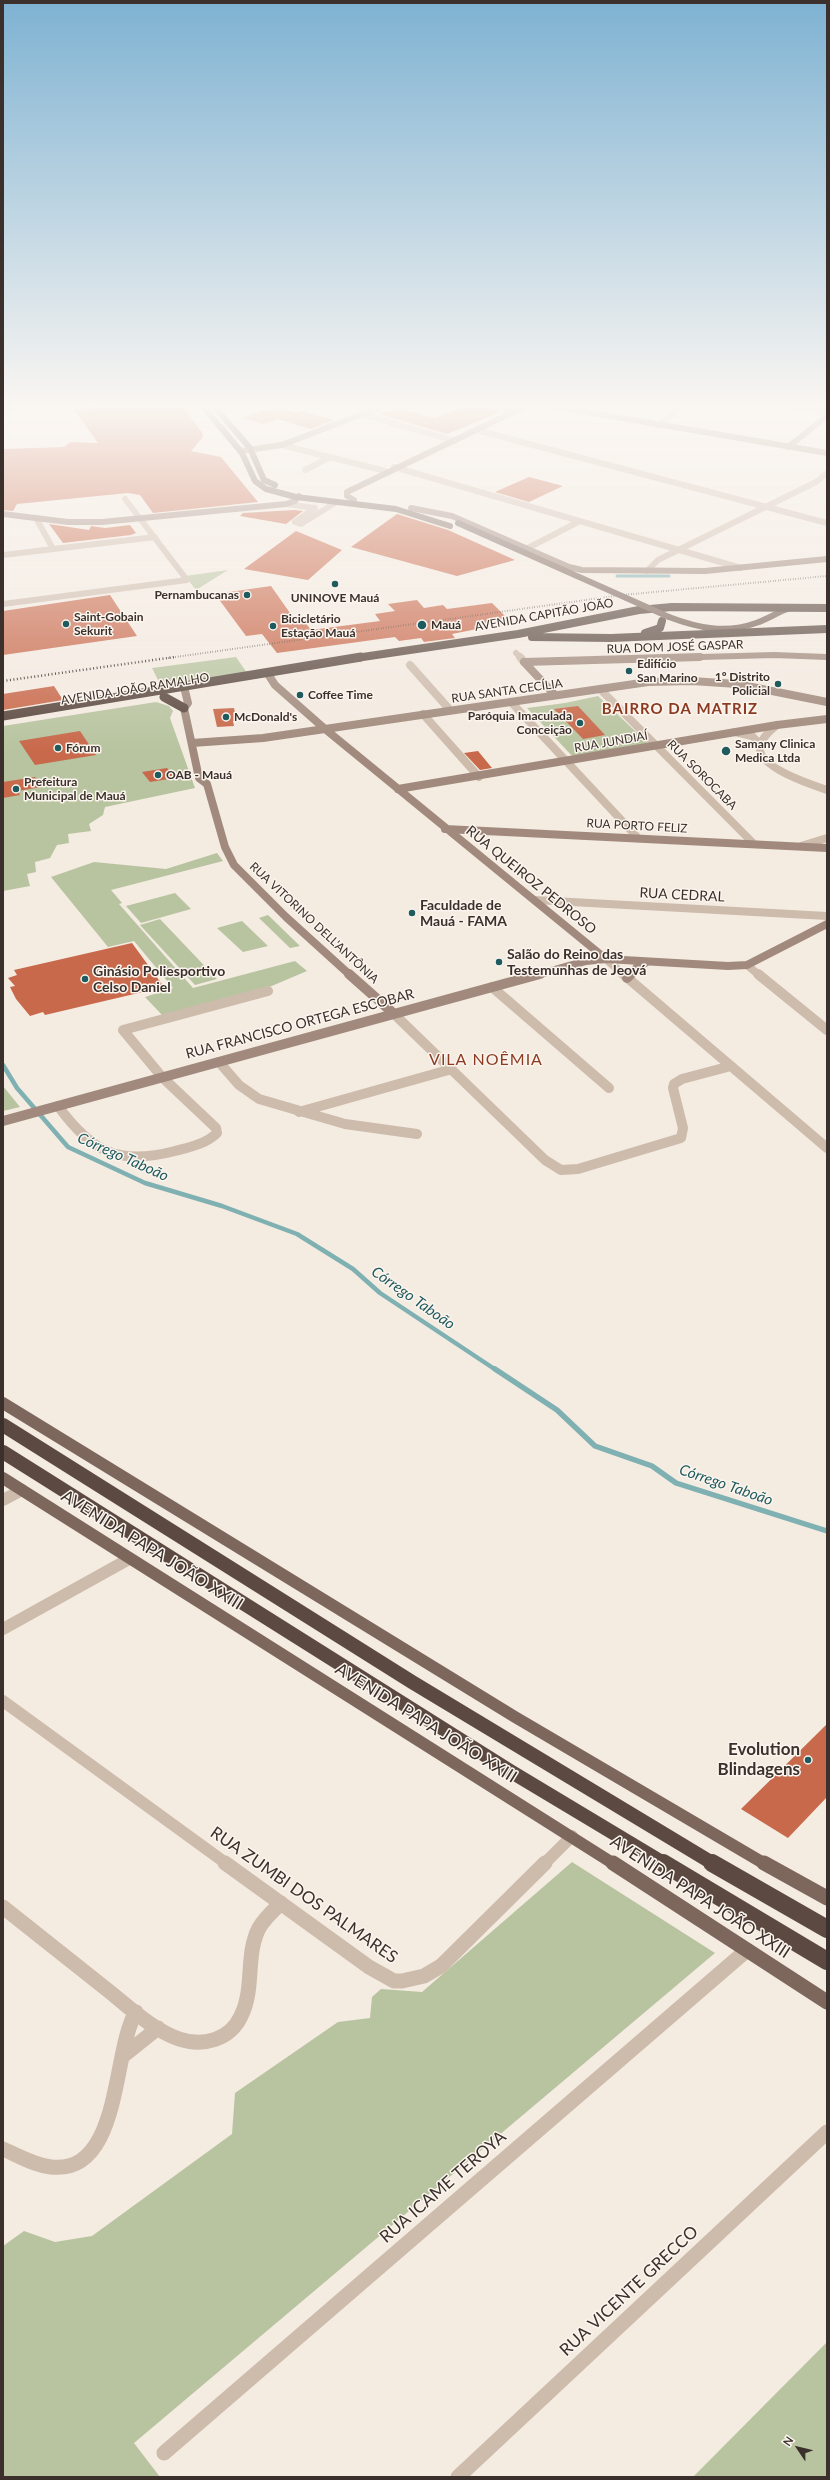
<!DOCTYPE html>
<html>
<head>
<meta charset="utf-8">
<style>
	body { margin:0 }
	#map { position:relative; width:830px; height:2480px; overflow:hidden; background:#f4ebe1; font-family:Lato,sans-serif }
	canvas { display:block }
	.frame { position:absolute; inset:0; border:4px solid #3b302b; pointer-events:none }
	.north { position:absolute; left:778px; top:2428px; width:40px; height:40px; -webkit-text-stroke:3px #fbf5ee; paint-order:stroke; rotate:305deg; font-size:11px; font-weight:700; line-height:16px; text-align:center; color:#3b302b }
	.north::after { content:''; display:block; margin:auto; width:14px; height:18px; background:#3b302b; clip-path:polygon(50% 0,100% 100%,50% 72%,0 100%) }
</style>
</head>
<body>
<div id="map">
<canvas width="830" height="2480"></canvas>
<div class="frame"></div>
<div class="north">N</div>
</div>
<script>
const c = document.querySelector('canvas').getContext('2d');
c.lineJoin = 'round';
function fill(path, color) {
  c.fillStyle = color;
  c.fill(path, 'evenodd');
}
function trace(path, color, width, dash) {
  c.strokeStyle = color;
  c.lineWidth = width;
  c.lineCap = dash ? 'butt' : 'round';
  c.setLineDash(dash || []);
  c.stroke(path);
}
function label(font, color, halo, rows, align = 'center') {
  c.font = font + ' Lato,sans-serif';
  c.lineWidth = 3;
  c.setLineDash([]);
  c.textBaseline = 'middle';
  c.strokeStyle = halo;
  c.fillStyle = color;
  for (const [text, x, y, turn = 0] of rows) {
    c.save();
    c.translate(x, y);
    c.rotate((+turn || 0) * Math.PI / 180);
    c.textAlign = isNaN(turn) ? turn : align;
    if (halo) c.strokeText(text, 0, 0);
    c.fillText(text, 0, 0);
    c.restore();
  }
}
fill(new Path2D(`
	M228,570l-32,20 -11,-14z
	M236,657l11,16 -85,15 -10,-20z
	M598,696l52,49 -76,13 -47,-50 38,-5z
	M156,702l13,4 4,5 -3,7 25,70 -90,19 -2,8 -14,9 2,7 -23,3 1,9 -12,2 -7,13 -15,4 1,10 -9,2 3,12 -27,5v-165z
	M217,853l6,8 -112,29 11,13 -3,1 74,84 102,-27 12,10 -40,17 -104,28 -18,-19 28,-9 -39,-47 -26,6 -57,-70 43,-15 72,7z
	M175,893l16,16 -50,14 -15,-17z
	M268,915l32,31 -10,2 -31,-30z
	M160,919l57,60 -22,6 -55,-60z
	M242,921l26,25 -25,6 -26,-24z
	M3,1086l17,21 -17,4z
	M572,1862l143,91 -581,490 26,34h-157v-231l21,-15 31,11 37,-6 140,-102 3,-41 103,-71 32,-4 2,-21 9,-8 41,3z
	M827,2342v135h-134z`), '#b8c4a0');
trace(new Path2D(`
	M617,576h52`), '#7fb0b2', 3);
trace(new Path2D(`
	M3,1065l14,23 51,59 77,36 77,23 75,28 56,35 27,24 116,77`), '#7fb0b2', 4.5);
trace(new Path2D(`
	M495,1369l62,41 38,36 57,20 24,17 151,48`), '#7fb0b2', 5.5);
fill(new Path2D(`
	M132,404h46l6,4 19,26v3l-12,14 30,6 37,45 -105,11 -13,-18 -12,-2 -111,11 -4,7 -10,-1v-61l61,-2 7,-5 27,1 -24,-33z
	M477,404l13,2 11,6 -54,22 -68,-20 20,-5 36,9 33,-13z
	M278,408l19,5 6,-2 31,9 -23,9 -34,-10 -13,5 -22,-6 22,-8 6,1z
	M529,477l34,9 -34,16 -34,-10z
	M294,510l9,1 -17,13 -46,-8 3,-3z
	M397,514l51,16 67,30 -58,16 -106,-29z
	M49,524l40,6 2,-4 14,2 25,-3 6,8 -5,2 -68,8z
	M296,531l46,19 -34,30 -64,-11z
	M271,586l26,37 8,-1 6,8 69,-9 -5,-7 20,-3 -7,-7 29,-4 7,8 19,-3 4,4 45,-6 18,18 -36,5 3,3 -25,5 3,4 -31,4 -3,-4 -22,3 -4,-4 -118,16 -15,-19 -16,2 -31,-42z
	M110,595l27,41 -134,19v-44z
	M54,686l9,14 -60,10v-16z
	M578,706l27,29 -22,4 -29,-30z
	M234,708l3,13h-4l1,5 -17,1 -4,-18z
	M80,731l16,24 -61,10 -16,-24z
	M478,751l14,17 -12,2 -16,-17z
	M167,768l8,10 -25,4 -8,-10z
	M35,777l6,10 -23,4 2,4 -17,3v-16z
	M132,943l32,44 -119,28 -2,-3 -13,4 -14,-17 -6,-12 5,-1 -7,-8 9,-3 -3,-5z
	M827,1724v73l-39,41 -47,-29z`), '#c8694b');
trace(new Path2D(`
	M777,404l50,8
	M361,414l94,27
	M658,425l28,-21
	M480,431l347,92
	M282,445l103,26
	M394,467l347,101
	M305,470l25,-13
	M286,504l29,4 -20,14 6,2 34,-21
	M36,518l17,31
	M526,549l54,-28
	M3,555l152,-18
	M647,571l11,-11 158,-78 11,-9
	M3,604l184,-24 -62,-81
	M516,653l5,5`), '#cdbbac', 6);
trace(new Path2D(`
	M520,657l4,5
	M410,665l40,45
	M600,689l153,154
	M511,702l127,136
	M423,714l56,63
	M777,725c-7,6 -15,12 -17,22 -3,20 52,38 67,43
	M735,732l17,4 9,9
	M801,846l26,-8
	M535,900l292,16
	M606,959l18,16
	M747,965l12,10`), '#cdbbac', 8);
trace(new Path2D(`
	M623,974l204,174
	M758,974l69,56
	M492,987l117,101
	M393,1013l152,147 16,10 17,-1 103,-31 2,-10 -10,-40 1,-4 8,-5 49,-13
	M219,1062l20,23 20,14 86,25 72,10
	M58,1106c34,46 60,60 117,45 15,-4 31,-7 42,-18l-1,-5 -54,-51 -39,-47 145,-39
	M299,1112l153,-43`), '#cdbbac', 10);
trace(new Path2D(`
	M3,1500l19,-10
	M3,1629l126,-70
	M3,1701l224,163
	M544,1864l28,-28`), '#cdbbac', 12);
trace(new Path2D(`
	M225,1863l144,104 25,14h8l22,-5 17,-10 104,-103
	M3,1907c34,27 68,54 102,81 23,18 46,41 74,51 24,8 51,1 62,-23 14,-28 4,-61 18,-88 6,-10 14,-17 22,-25
	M123,2056l35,-28
	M3,2149c16,7 31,16 48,18 71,8 61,-116 85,-155
	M164,2453l583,-503
	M458,2477l369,-345`), '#cdbbac', 15);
trace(new Path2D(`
	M494,404l20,9
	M540,404l287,49
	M3,408l39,-4
	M788,447l39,-31
	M240,451l42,-6 106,-41
	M354,500l-7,-4v-4l183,-88
	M411,508l41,8 117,51 13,3 123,1 122,-12
	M3,514l65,8h34l184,-18 9,-3 4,-5
	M664,658l110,-3 53,2`), '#a18a7d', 6);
trace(new Path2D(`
	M524,662l176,-5
	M524,662l31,33
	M268,674l7,11 50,44 281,230
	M184,687l4,16 -4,5 15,70 8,6 18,63 9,18 52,52 64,58
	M192,743l71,-5 385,-56 44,-1 45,3 90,18
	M398,789l379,-64 50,-6
	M445,829l382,19
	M537,975l49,-14 20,-2 122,7 19,-1 80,-41
	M630,975l6,-7 11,-6`), '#a18a7d', 8);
trace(new Path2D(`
	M349,974l44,39
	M627,978l4,-4
	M3,1121l537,-147`), '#a18a7d', 10);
trace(new Path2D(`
	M201,404l41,49 13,28 11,8 30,8 100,12 54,17
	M212,404l38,44 14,32 11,5
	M669,617c29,11 57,17 87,6 12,-4 22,-11 34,-15`), '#7d675c', 6);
trace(new Path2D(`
	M3,1403l512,314 250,147
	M3,1478l611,386`), '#7d675c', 12);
trace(new Path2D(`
	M613,1863l214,139
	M764,1863l63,35`), '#7d675c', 15);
trace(new Path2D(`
	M645,633l15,-5 2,-7
	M532,637l79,1 216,-9
	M356,658l162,-24 121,-24 33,-3 155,1`), '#5c4a42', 8);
trace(new Path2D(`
	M164,697l20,11
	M3,716l358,-59`), '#5c4a42', 9);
trace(new Path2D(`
	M3,1425l409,257 302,182
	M3,1452l507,319 155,93`), '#5c4a42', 14);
trace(new Path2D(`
	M663,1863l164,98
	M712,1863l115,66`), '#5c4a42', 18);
trace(new Path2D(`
	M168,658l454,-63 205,-19`), '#3b302b', 2, [0.5, 2]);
trace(new Path2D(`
	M3,681l172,-24`), '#3b302b', 2.5, [1, 2.5]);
trace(new Path2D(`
	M458,523l211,94`), '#7d675c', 6);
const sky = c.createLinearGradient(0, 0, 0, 751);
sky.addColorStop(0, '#7eb2d2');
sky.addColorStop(0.54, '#faf6f2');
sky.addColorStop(1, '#faf6f200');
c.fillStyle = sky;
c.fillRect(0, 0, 830, 751);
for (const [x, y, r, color] of [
	[335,584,4,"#1f5a5e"],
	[247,595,4,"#1f5a5e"],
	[66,624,4,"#1f5a5e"],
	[422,625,5,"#1f5a5e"],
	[273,626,4,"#1f5a5e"],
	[629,671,4,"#1f5a5e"],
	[778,684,4,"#1f5a5e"],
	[300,695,4,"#1f5a5e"],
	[226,717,4,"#1f5a5e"],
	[580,723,4,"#1f5a5e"],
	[58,748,4,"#1f5a5e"],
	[726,751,5,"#1f5a5e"],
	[158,775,4,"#1f5a5e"],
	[16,789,4,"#1f5a5e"],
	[412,913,4,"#1f5a5e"],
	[499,962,4,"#1f5a5e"],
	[85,979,4,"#1f5a5e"],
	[808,1760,4,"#1f5a5e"]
]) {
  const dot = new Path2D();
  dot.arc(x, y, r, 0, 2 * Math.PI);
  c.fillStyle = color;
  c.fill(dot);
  trace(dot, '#fbf5ee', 1.5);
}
label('bold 12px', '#3b302b', '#fbf5ee', [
	["Pernambucanas",239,595,"right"],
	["UNINOVE Mauá",335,598,"center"],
	["Saint-Gobain",74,617],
	["Sekurit",74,631],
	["Bicicletário",281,619],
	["Estação Mauá",281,633],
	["Mauá",431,625],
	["Edifício",637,664],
	["San Marino",637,678],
	["1º Distrito",770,677,"right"],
	["Policial",770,691,"right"],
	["Coffee Time",308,695],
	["Paróquia Imaculada",572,716,"right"],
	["Conceição",572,730,"right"],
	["McDonald's",234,717],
	["Samany Clinica",735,744],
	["Medica Ltda",735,758],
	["Fórum",66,748],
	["OAB - Mauá",166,775],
	["Prefeitura",24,782],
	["Municipal de Mauá",24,796]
], 'left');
label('12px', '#3b302b', '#fbf5ee', [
	["AVENIDA CAPITÃO JOÃO",544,615,-10],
	["RUA DOM JOSÉ GASPAR",675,647,-2],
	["AVENIDA JOÃO RAMALHO",135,689,-9],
	["RUA SANTA CECÍLIA",507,691,-8],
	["RUA JUNDIAÍ",611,742,-10],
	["RUA SOROCABA",702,775,45],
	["RUA PORTO FELIZ",637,826,3],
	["RUA VITORINO DELL'ANTÔNIA",314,923,43]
]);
label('14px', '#3b302b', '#fbf5ee', [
	["RUA QUEIROZ PEDROSO",531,880,39],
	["RUA CEDRAL",682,895,3],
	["RUA FRANCISCO ORTEGA ESCOBAR",300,1024,-15]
]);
label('bold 14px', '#3b302b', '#fbf5ee', [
	["Faculdade de",420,905],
	["Mauá - FAMA",420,921],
	["Salão do Reino das",507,954],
	["Testemunhas de Jeová",507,970],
	["Ginásio Poliesportivo",93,971],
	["Celso Daniel",93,987]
], 'left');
c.letterSpacing = '1px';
label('bold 15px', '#8c3b22', '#fbf5ee', [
	["BAIRRO DA MATRIZ",680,709]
]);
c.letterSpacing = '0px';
label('italic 15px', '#1f5a5e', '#fbf5ee', [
	["Córrego Taboão",123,1157,24],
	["Córrego Taboão",413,1298,35],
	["Córrego Taboão",726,1485,19]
]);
c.letterSpacing = '1px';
label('16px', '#8c3b22', '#fbf5ee', [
	["VILA NOÊMIA",486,1060]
]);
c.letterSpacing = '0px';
label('17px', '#3b302b', '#fbf5ee', [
	["AVENIDA PAPA JOÃO XXIII",152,1550,32],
	["AVENIDA PAPA JOÃO XXIII",426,1723,32],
	["RUA ZUMBI DOS PALMARES",304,1895,35],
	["AVENIDA PAPA JOÃO XXIII",700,1897,33],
	["RUA ICAME TEROYA",443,2187,-41],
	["RUA VICENTE GRECCO",629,2291,-43]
]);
label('bold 17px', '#3b302b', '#fbf5ee', [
	["Evolution",800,1750],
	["Blindagens",800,1770]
], 'right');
</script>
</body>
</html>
